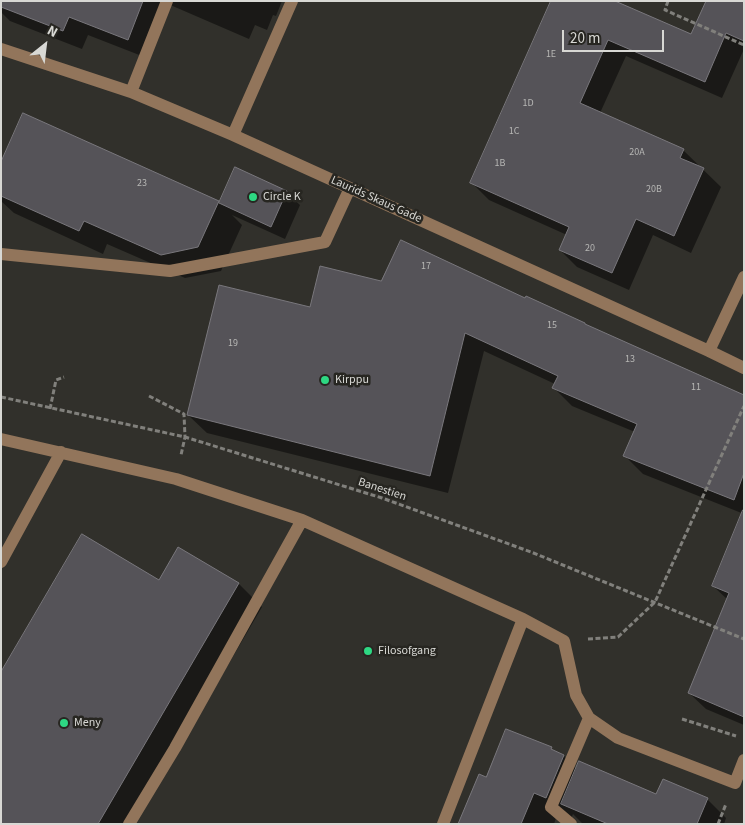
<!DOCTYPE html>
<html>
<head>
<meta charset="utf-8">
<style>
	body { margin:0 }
	#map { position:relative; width:745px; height:825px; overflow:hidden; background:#31302b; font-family:"Source Sans 3",sans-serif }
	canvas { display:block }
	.frame { position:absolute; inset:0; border:2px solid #d8d8d4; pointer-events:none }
	.north { position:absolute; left:20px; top:20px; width:50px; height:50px; -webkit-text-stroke:4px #272621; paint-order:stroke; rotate:29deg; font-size:14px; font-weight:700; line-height:20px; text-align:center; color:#d8d8d4 }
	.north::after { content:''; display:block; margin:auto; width:18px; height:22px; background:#d8d8d4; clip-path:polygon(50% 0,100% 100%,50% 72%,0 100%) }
	.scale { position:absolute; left:562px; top:30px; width:102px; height:22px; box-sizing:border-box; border:2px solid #d8d8d4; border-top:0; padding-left:6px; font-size:15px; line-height:18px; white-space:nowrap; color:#d8d8d4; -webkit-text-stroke:4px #272621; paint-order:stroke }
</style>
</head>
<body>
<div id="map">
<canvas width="745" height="825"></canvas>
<div class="frame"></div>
<div class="north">N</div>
<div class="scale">20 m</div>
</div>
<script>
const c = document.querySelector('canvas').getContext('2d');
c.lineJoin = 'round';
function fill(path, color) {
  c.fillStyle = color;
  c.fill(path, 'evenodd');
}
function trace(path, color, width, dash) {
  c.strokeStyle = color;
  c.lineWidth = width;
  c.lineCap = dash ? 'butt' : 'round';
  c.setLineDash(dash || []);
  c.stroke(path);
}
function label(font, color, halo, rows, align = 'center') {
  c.font = font + ' "Source Sans 3",sans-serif';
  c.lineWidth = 5;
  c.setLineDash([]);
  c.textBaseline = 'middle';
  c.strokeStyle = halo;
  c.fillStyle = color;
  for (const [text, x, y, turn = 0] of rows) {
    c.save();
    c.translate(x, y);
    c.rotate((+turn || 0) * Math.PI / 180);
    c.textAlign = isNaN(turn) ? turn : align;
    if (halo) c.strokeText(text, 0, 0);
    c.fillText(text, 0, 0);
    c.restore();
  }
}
fill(new Path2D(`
	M1,1h281l-6,15 -3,-1 -6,15 -12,-5 -6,14 -81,-35 -21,54 -59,-23 -6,14 -72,-28 -9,-9z
	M552,1l140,35 52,-35v48l-22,49 -96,-42 -26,57 83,37 38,37 -30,66 -38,-18 -24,55 -52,-23 -17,-17 7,-15 -78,-35 -17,-17z
	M1,165l217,37 2,2 16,-35 50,23 14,13 -15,34 -53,-24 10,10 -21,46 -36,7 -78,-34 -4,10 -89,-41 -13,-12z
	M382,283l144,17 218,96v118l-101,-40 -18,-18 10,-24 -63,-26 -19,-19 2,-3 -71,-33 -36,142 -241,-60 -19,-18 123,-106z
	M744,532v193l-38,-16 -17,-16 39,-93 -15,-14z
	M179,549l60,35 23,23 -127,217h-134l159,-243z
	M551,749l4,4 9,3 13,14 80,25 50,4 19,19 -2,6h-141l-10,-10 -3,7 -13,-6 -3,9h-95l28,-45z`), '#0007');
const building = new Path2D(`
	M1,1h142l-15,39 -59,-23 -6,14 -62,-24z
	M551,1h64l76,33 15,-33h38v40l-18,-8 -21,49 -97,-42 -28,63 104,46 -4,9 24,10 -30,68 -38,-17 -24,54 -53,-23 10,-23 -99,-44z
	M23,113l196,88 -21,46 -37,8 -77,-34 -5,10 -78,-35v-34z
	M235,167l52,24 -16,36 -52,-24z
	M401,240l124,58 1,-2 59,27v1l159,71v78l-10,27 -111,-44 14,-32 -85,-36 6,-12 -93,-43 -35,143 -243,-61 32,-130 91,22 10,-41 61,15z
	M743,510h1v207l-56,-24 41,-100 -17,-7z
	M82,534l77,46 19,-33 61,36 -141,241h-97v-152z
	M506,729l46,18 -1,2 13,6 -18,43 -12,-5 -13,31h-63l21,-50 7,3z
	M579,761l77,33 7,-15 45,19 -11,26h-89l-47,-20z`);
fill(building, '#555358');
trace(building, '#79777c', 1);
trace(new Path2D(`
	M668,1l-3,9 79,35
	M149,396l35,18 1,23 -4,18
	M1,397l184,40 197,61 149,54 213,87
	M50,409l6,-29 8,-3
	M588,639l30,-2 37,-35 89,-196
	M682,719l54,17
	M718,824l8,-20`), '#81807c', 3, [5, 2.5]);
trace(new Path2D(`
	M1,49l130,43 102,43 476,216 35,17
	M131,92l36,-91
	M233,135l59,-134
	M1,254l169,17 155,-29 25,-54
	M709,351l35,-74
	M1,439l175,40 126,41 221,99 41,22 12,54 13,23 29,20 117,45 9,-23
	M1,562l60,-110
	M129,824l46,-76 127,-228
	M443,824l80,-205
	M571,824l-20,-17 38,-89`), '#92755b', 12);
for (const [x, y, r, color] of [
	[253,197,5,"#2ed883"],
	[325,380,5,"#2ed883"],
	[368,651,5,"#2ed883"],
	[64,723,5,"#2ed883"]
]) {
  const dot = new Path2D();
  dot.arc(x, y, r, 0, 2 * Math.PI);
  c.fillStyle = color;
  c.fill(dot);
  trace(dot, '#272621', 2);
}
label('10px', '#b7b7b5', null, [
	["1E",551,55],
	["1D",528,104],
	["1C",514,132],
	["20A",637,153],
	["1B",500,164],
	["23",142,184],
	["20B",654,190],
	["20",590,249],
	["17",426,267],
	["15",552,326],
	["19",233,344],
	["13",630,360],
	["11",696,388]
]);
label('12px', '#d8d8d4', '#272621', [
	["Circle K",263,197],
	["Kirppu",335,380],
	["Filosofgang",378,651],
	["Meny",74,723]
], 'left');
label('12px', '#d8d8d4', '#272621', [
	["Laurids Skaus Gade",376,200,24],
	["Banestien",382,490,18]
]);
</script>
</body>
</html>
